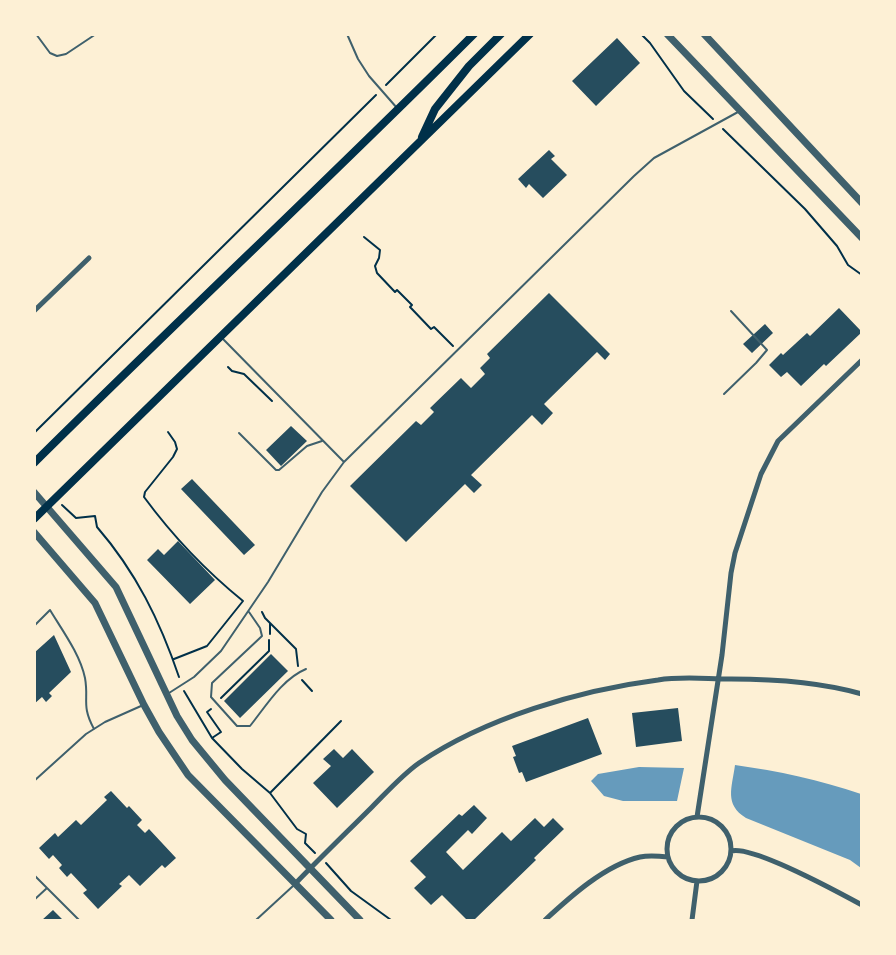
<!DOCTYPE html>
<html>
<head>
<meta charset="utf-8">
<style>
	body { margin:0 }
	#map { position:relative; width:896px; height:955px; overflow:hidden; background:#fdf0d5; font-family:Ubuntu,sans-serif }
	canvas { display:block }
	.frame { position:absolute; inset:0; border:36px solid #fdf0d5; pointer-events:none }
</style>
</head>
<body>
<div id="map">
<canvas width="896" height="955"></canvas>
<div class="frame"></div>
</div>
<script>
const c = document.querySelector('canvas').getContext('2d');
c.lineJoin = 'round';
function fill(path, color) {
  c.fillStyle = color;
  c.fill(path, 'evenodd');
}
function trace(path, color, width, dash) {
  c.strokeStyle = color;
  c.lineWidth = width;
  c.lineCap = dash ? 'butt' : 'round';
  c.setLineDash(dash || []);
  c.stroke(path);
}
fill(new Path2D(`
	M735,765c43,6 85,15 126,29v74l-11,-8 -104,-42c-22,-14 -14,-30 -11,-53z
	M639,767l45,1 -7,33h-54l-19,-5 -13,-15 7,-7z`), '#669bbc');
fill(new Path2D(`
	M617,38l23,25 -44,43 -24,-25z
	M549,150l6,6 -4,3 16,16 -24,23 -14,-14 -3,4 -8,-9z
	M549,293l61,61 -5,6 -8,-8 -53,52 9,9 -11,12 -10,-10 -61,60 11,10 -8,8 -9,-9 -59,58 -56,-56 66,-65 5,4 13,-13 -4,-4 31,-30 10,10 14,-14 -5,-6 10,-10 -3,-4z
	M839,308l23,24 -36,34 -2,-2 -23,22 -14,-14 -6,5 -12,-12 12,-12 2,2 24,-22 3,3z
	M765,324l8,9 -21,20 -9,-9z
	M291,426l16,15 -26,25 -15,-16z
	M192,479l63,66 -11,10 -63,-66z
	M178,541l37,39 -25,24 -43,-44 11,-11 6,6z
	M54,635l17,37 -22,21 3,3 -6,6 -4,-5 -8,7v-51z
	M271,654l17,17 -48,47 -16,-17z
	M678,708l4,33 -46,6 -4,-34z
	M588,718l14,36 -76,28 -4,-10 -3,1 -6,-16 3,-1 -4,-10z
	M334,749l9,9 9,-9 22,23 -37,36 -24,-25 18,-17 -8,-7z
	M111,791l16,17 2,-2 13,14 -5,5 8,8 4,-4 27,29 -11,10 -3,-3 -22,21 -11,-11 -10,9 3,2 -24,23 -15,-16 4,-3 -16,-17 -4,4 -8,-9 3,-3 -9,-10 -4,4 -10,-11 16,-15 3,4 18,-17 5,5 26,-25 -3,-3z
	M474,805l13,13 -15,16 -4,-4 -22,22 17,18 39,-38 9,9 24,-23 9,9 9,-9 11,11 -30,29 2,2 -62,60h-7l-25,-25 -11,10 -17,-17 12,-11 -16,-16 49,-47 3,2z
	M53,910l10,10h-21z`), '#264d5e');
trace(new Path2D(`
	M641,34l9,9 34,48 29,28
	M386,85l51,-51
	M723,129l82,80 32,37 11,19 14,10
	M364,237l16,13 -1,8 -4,8 2,7 18,19 2,-2 15,15 -2,2 21,22 3,-2 19,19
	M228,367l4,4 12,3 28,27
	M168,432l7,10 2,7 -4,8 -28,35 -1,5c28,38 62,74 99,104l-36,45 -33,13
	M34,433l342,-338
	M62,505l14,13 19,-2 2,11c39,45 63,94 82,150
	M262,612l3,6 31,31 2,17
	M270,634v-11
	M302,680l10,11
	M184,691l28,47 30,31 28,24 27,36 9,5 -1,9 10,10
	M221,698l48,-47v-11
	M211,709l-4,3 14,20 -9,6
	M270,793l71,-72
	M326,863l25,28 40,29`), '#003049', 2);
trace(new Path2D(`
	M36,34l14,19 7,3 9,-2 30,-20
	M347,34l11,25 11,17 28,32
	M223,339l121,123
	M724,394l32,-31 11,-13 -36,-39
	M239,433l37,37h3l28,-24 15,-5
	M249,612l11,16 2,8 -50,47 -1,14 26,29h13c16,-20 32,-47 56,-57
	M34,626l16,-16c12,20 30,44 35,68 4,22 -4,27 9,51
	M169,693l25,-16 27,-26 47,-69 54,-90 22,-30 290,-286 20,-18 84,-46
	M34,781l52,-47 19,-12 36,-16
	M34,875l45,45
	M34,900l13,-12
	M256,920l37,-34`), '#3f606c', 2);
trace(new Path2D(`
	M34,311l55,-53
	M697,817l25,-162 9,-82 4,-20 26,-79 17,-33 84,-81
	M667 849a32 32 0 1 1 64 0a32 32 0 1 1-64 0Z
	M731,851c21,-6 109,42 131,54
	M295,884c25,-26 52,-52 77,-77 15,-15 30,-32 47,-44 66,-45 161,-73 239,-83 24,-4 48,-1 73,-1 43,0 89,3 131,15
	M545,920c25,-23 60,-55 95,-63 9,-2 19,-1 28,0
	M692,920l5,-39`), '#3f606c', 5);
trace(new Path2D(`
	M667,34l195,204
	M704,34l158,169
	M34,492l82,95 61,129 15,24 33,40 135,140
	M34,532l61,71 49,102 15,27 29,43 143,145`), '#3f606c', 7);
trace(new Path2D(`
	M422,137l13,-28 34,-43 32,-32
	M34,463c146,-145 295,-284 440,-429
	M34,519l496,-485`), '#003049', 8);
</script>
</body>
</html>
